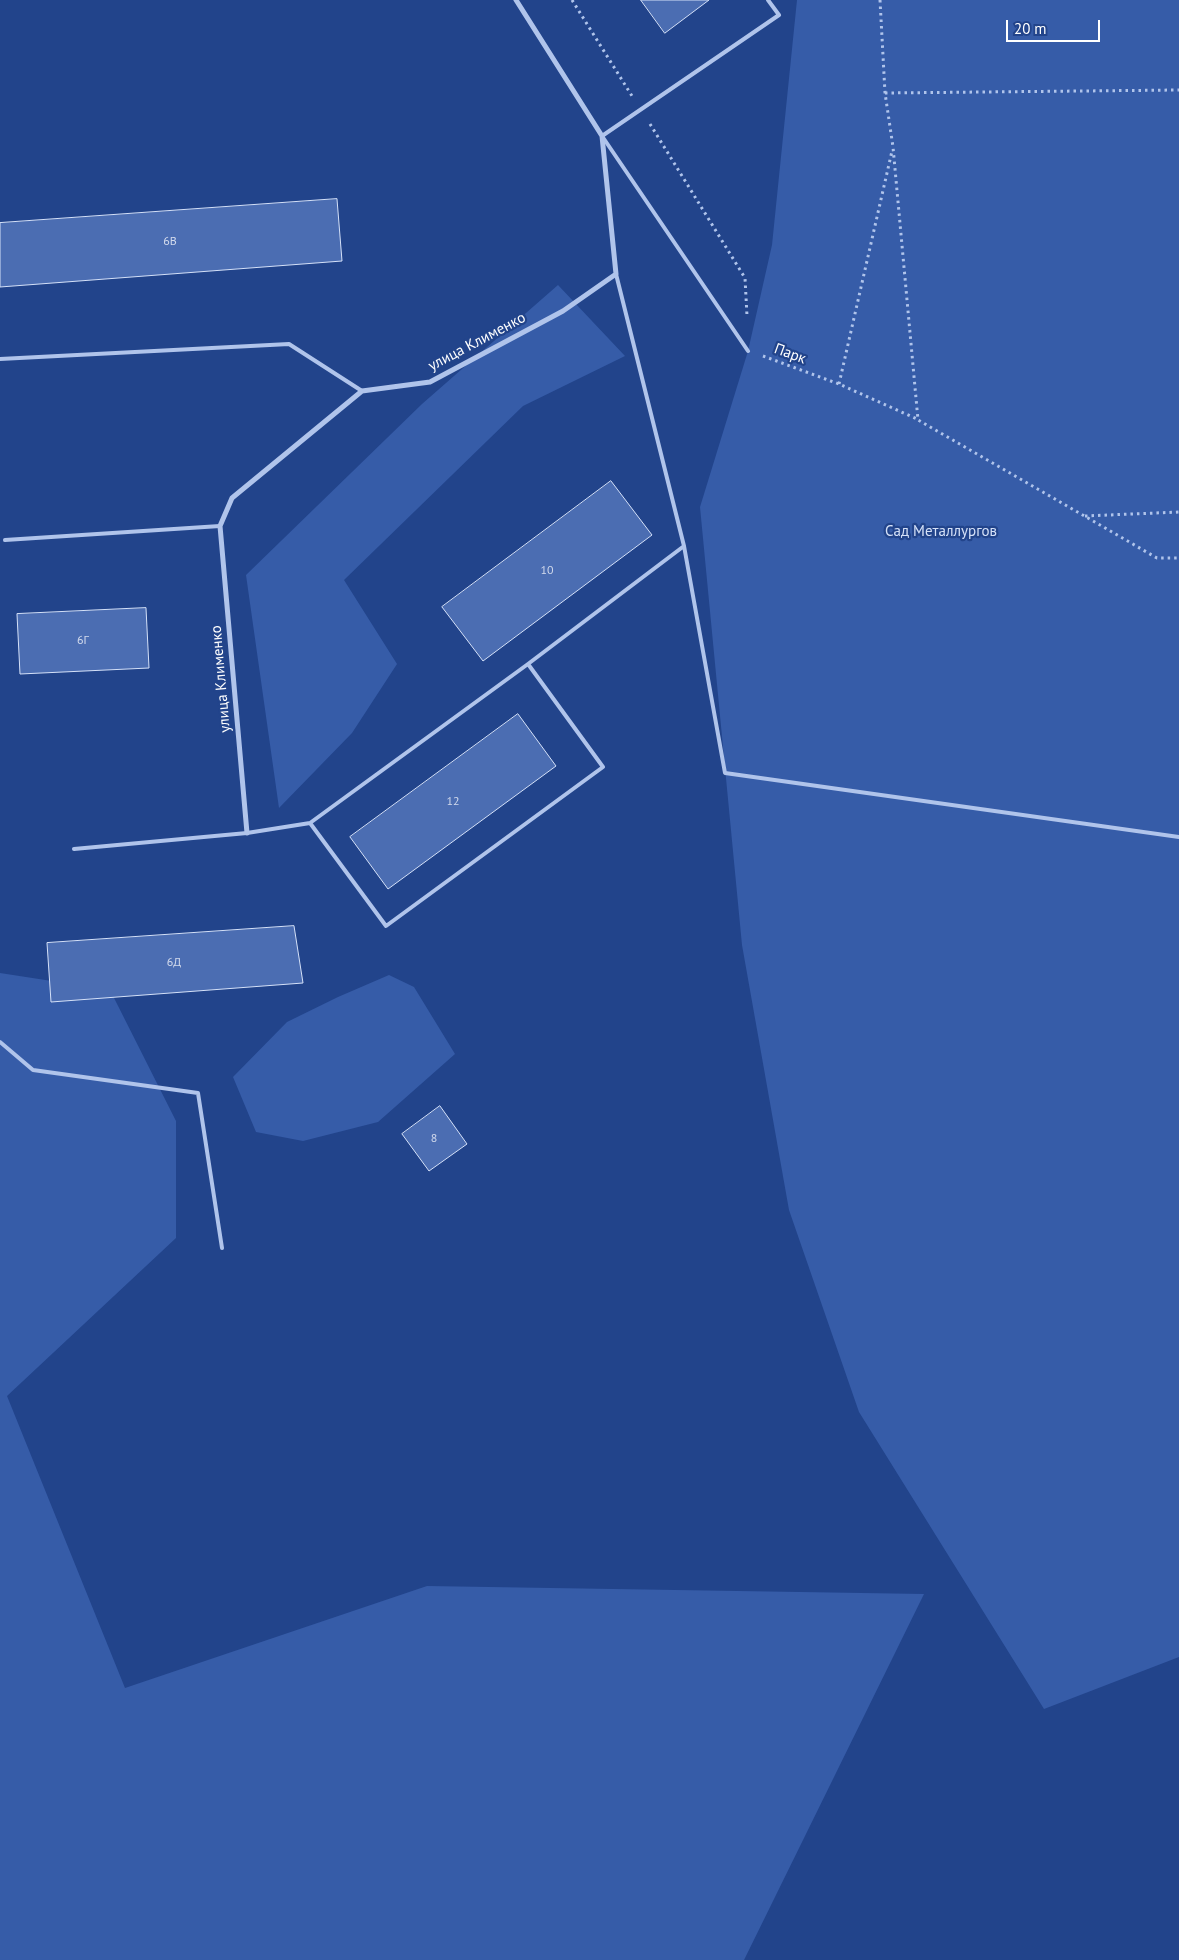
<!DOCTYPE html>
<html>
<head>
<meta charset="utf-8">
<style>
	body { margin:0 }
	#map { position:relative; width:1179px; height:1960px; overflow:hidden; background:#22448b; font-family:"PT Sans",sans-serif }
	canvas { display:block }
	.scale { position:absolute; left:1006px; top:20px; width:94px; height:22px; box-sizing:border-box; border:2px solid #fff; border-top:0; padding-left:6px; font-size:15px; line-height:18px; white-space:nowrap; color:#fff; -webkit-text-stroke:4px #22448b; paint-order:stroke }
</style>
</head>
<body>
<div id="map">
<canvas width="1179" height="1960"></canvas>
<div class="scale">20 m</div>
</div>
<script>
const c = document.querySelector('canvas').getContext('2d');
c.lineJoin = 'round';
function fill(path, color) {
  c.fillStyle = color;
  c.fill(path, 'evenodd');
}
function trace(path, color, width, dash) {
  c.strokeStyle = color;
  c.lineWidth = width;
  c.lineCap = dash ? 'butt' : 'round';
  c.setLineDash(dash || []);
  c.stroke(path);
}
function label(font, color, halo, rows, align = 'center') {
  c.font = font + ' "PT Sans",sans-serif';
  c.lineWidth = 4.5;
  c.setLineDash([]);
  c.textBaseline = 'middle';
  c.strokeStyle = halo;
  c.fillStyle = color;
  for (const [text, x, y, turn = 0] of rows) {
    c.save();
    c.translate(x, y);
    c.rotate((+turn || 0) * Math.PI / 180);
    c.textAlign = isNaN(turn) ? turn : align;
    if (halo) c.strokeText(text, 0, 0);
    c.fillText(text, 0, 0);
    c.restore();
  }
}
fill(new Path2D(`
	M797,0h382v1657l-135,52 -185,-297 -70,-202 -47,-265 -42,-438 48,-156 24,-106z
	M558,285l67,71 -102,50 -179,174 53,84 -45,69 -73,75 -33,-233 176,-171z
	M0,973l110,17 66,131v117l-169,158 118,292 302,-102 497,8 -180,366h-744z
	M389,975l25,12 41,67 -77,68 -75,19 -47,-9 -23,-55 54,-55 51,-25z`), '#365ca8');
const building = new Path2D(`
	M641,0h68l-44,33z
	M337,199l5,62 -342,26v-64z
	M611,481l41,54 -169,126 -41,-54z
	M146,608l3,60 -129,6 -3,-60z
	M518,714l38,52 -168,123 -38,-52z
	M294,926l9,57 -252,19 -4,-59z
	M440,1106l27,38 -38,27 -27,-37z`);
fill(building, '#4b6db2');
trace(building, '#d5e1f8', 1);
trace(new Path2D(`
	M572,0l60,96
	M880,0l5,93 8,54 25,273 239,138h22
	M885,93l294,-3
	M650,124l95,154 2,38
	M763,356l76,28 78,35
	M839,384l53,-233
	M1085,516l94,-4`), '#b0c4eb', 3, [2.5, 4]);
trace(new Path2D(`
	M616,274l68,272 41,227 454,64
	M748,351l-146,-215 177,-121 -11,-15
	M0,359l289,-15 73,47
	M5,540l215,-14
	M310,823l76,103 217,-159 -75,-103
	M74,849l173,-16 63,-10 218,-159 156,-118
	M0,1042l33,28 165,23 24,155`), '#b0c4eb', 4);
trace(new Path2D(`
	M247,833l-27,-307 12,-28 130,-107 68,-9 133,-71 53,-37 -14,-138 -86,-136`), '#b0c4eb', 5);
label('12px', '#d2daec', null, [
	["6В",170,242],
	["10",547,571],
	["6Г",83,641],
	["12",453,802],
	["6Д",174,963],
	["8",434,1139]
]);
label('15px', '#fff', '#22448b', [
	["улица Клименко",477,342,-28],
	["Парк",790,354,20],
	["улица Клименко",221,679,-95]
]);
label('15px', '#d5e1f8', '#22448b', [
	["Сад Металлургов",941,532]
]);
</script>
</body>
</html>
